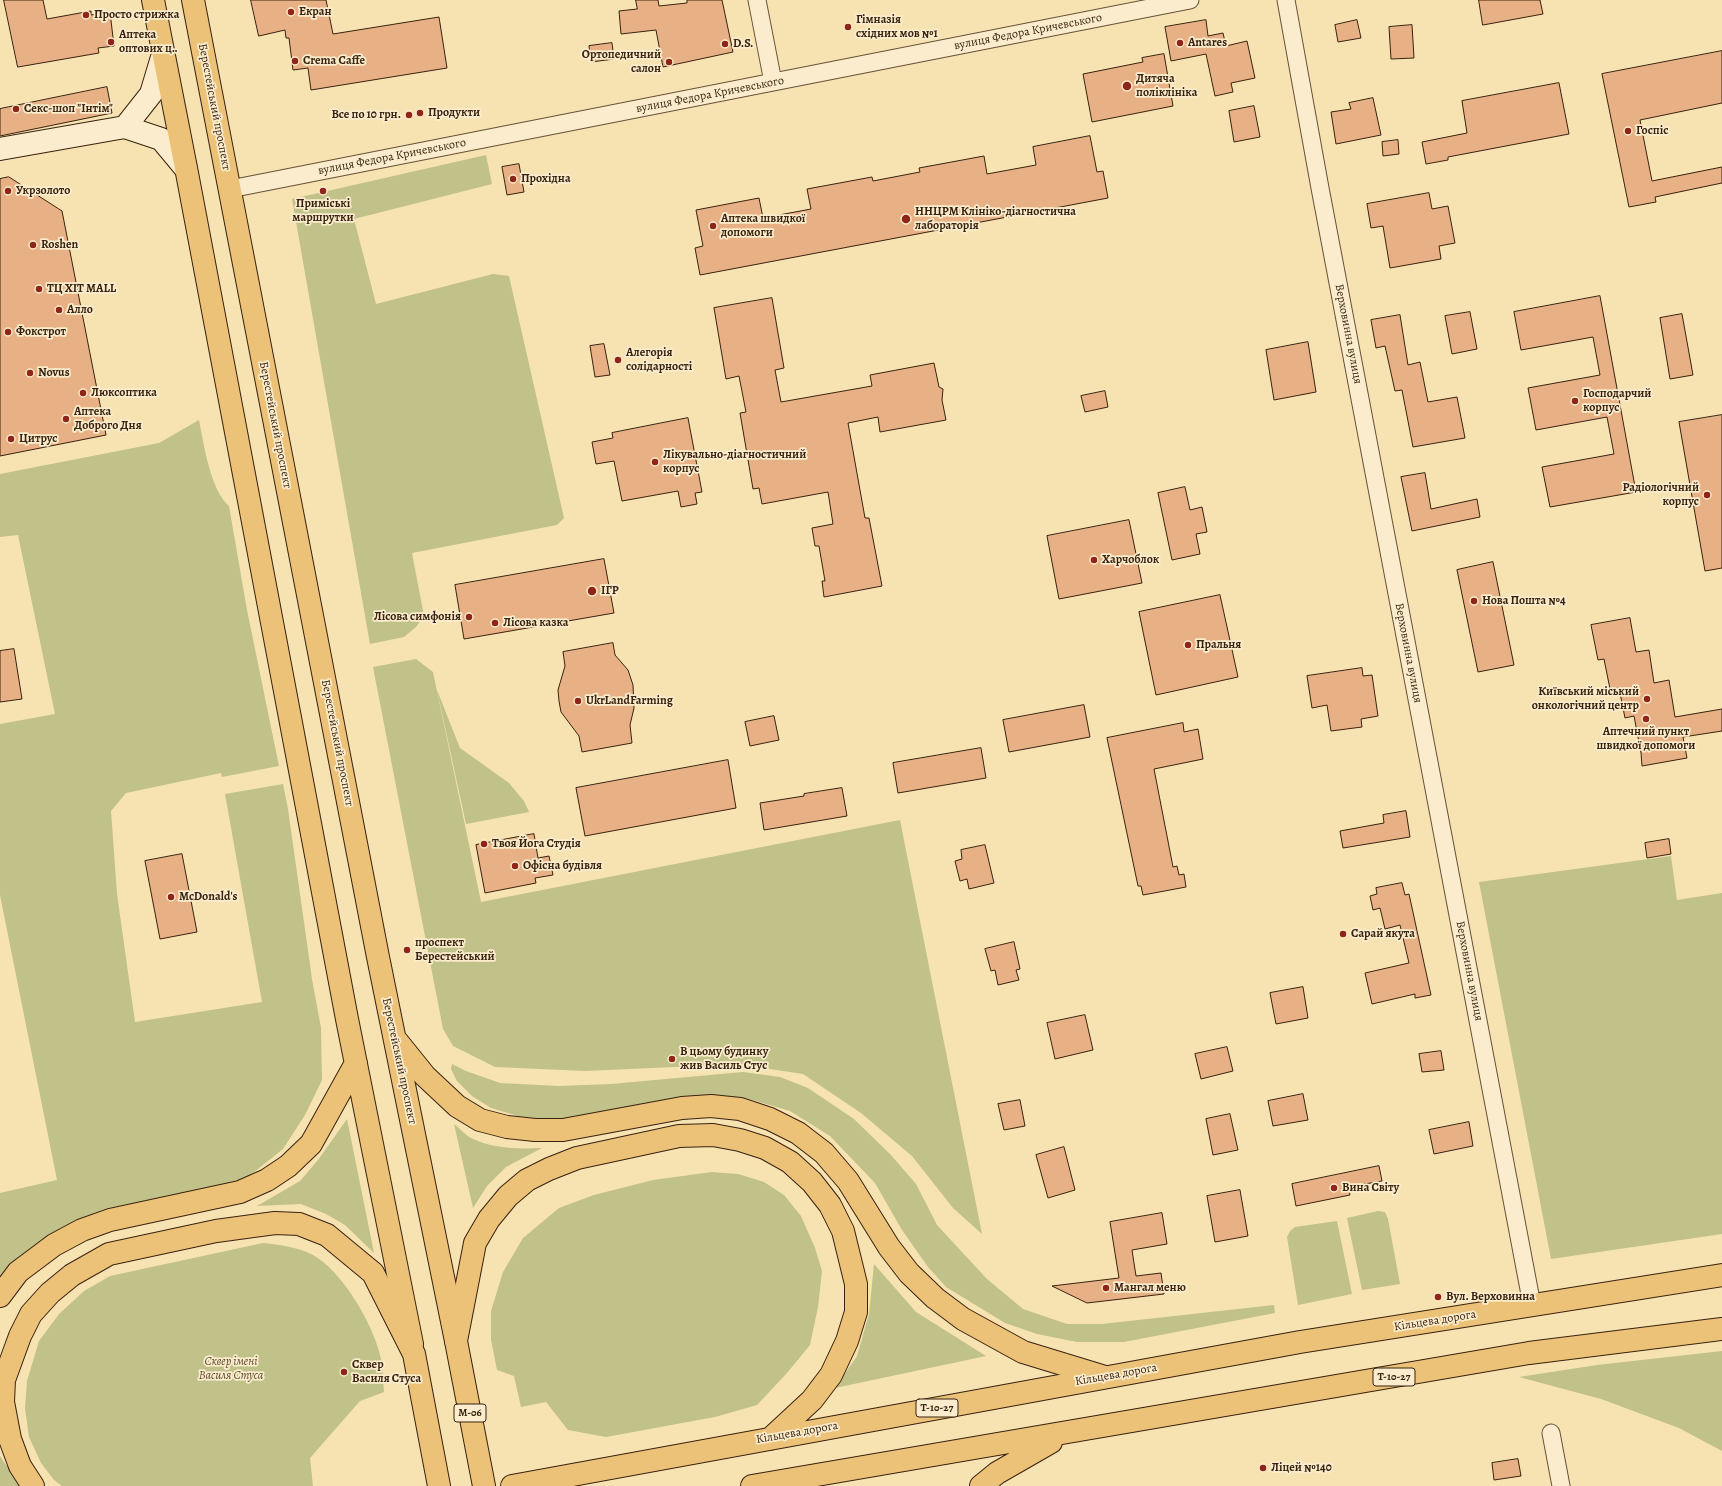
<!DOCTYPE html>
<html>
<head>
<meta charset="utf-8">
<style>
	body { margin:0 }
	canvas { display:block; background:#f7e2b1 }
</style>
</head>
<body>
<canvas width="1722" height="1486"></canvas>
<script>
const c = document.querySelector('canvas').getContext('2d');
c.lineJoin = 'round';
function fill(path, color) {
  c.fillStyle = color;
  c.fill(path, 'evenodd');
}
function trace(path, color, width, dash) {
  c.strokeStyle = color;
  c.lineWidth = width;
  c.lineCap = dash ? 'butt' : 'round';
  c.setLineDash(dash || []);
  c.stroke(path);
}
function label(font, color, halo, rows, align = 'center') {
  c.font = font + ' Alegreya,serif';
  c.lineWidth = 3.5;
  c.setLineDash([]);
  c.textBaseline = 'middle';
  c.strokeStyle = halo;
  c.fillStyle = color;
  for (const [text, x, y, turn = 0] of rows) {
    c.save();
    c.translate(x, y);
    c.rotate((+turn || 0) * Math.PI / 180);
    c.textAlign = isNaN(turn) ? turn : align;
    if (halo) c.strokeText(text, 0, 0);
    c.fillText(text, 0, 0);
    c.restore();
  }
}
fill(new Path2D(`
	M486,155l6,29 -138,35 22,85 117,-30 16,2 55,242 -7,7 -145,28 12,63 -8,11 -12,10 -34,7 -78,-445z
	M199,420c5,25 11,69 30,86l18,104 32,156 -57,11 -1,-4 -95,20 -15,18 6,83 18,128 127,-20 -37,-208 58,-10 5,25 24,170 9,49 1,52 -17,35 -22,34 -35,28 -27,8 -117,24 -26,10 -35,21 -33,27 -10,10v-84l57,-13 -57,-285v-171l55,-10 -37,-179 -18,2v-63l159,-31z
	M416,659l17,13 48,230 419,-82 82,414 -29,-26 -41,-52 -51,-43 -58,-39 -40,-6 -45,-3 -133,6 -90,-4 -42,-21 -10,-17 -70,-362z
	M437,690l23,58 49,35 15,18 5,11 -63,12z
	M1671,856l6,44 45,-7v341l-171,25 -72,-377z
	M452,1064l14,7 34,12 59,3 52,-2 132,-12 37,5 28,11 46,31 37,36 25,29 21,41 50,54 36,30 44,15h35l172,-19 1,8 -151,29h-47l-40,-8 -32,-11 -59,-36 -18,-20 -26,-37 -27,-47 -45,-47 -40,-25 -41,-12 -34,-3 -155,24 -39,-3 -30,-9 -19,-12 -15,-15 -6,-12z
	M347,1119l27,134 -29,-28 -19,-11 -25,-10 -44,2 43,-25 18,-21z
	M454,1124c6,4 11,11 17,14 22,11 47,11 71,10l-36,19 -19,19 -14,22z
	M712,1172l26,2 26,8 20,13 17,21 14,32 7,23 -4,36 -8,38 -23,28 -30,32 -42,12 -109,20 -38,-7 -22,-28 -25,5 -7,-31 -17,-6 -6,-30v-29l12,-39 20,-34 36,-30 35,-13 59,-15z
	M1378,1211l7,1 3,7 12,65 -38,6 -15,-72z
	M1337,1221l15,73 -54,11 -11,-68 3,-6 5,-4z
	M263,1243c17,2 35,4 50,12 29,16 60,69 67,100 3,12 3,25 4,37l-24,9 -50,57 3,28h-251l-8,-6 -13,-17 -12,-26 -4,-29 2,-27 12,-40 20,-27 25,-23 26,-15z
	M874,1264l42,48 70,44 -151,32 22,-32 12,-42z
	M1722,1351v100l-43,-23 -78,-29 -82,-22 78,-12z
	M0,1456l20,30h-20z`), '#c0c289');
const building = new Path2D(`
	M4,0h39l4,19 44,-8v4l19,-3 4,34 -16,2 1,5 -81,14z
	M251,0h75l7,34 106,-17 8,51 -136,22 -3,-22 -15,2 -4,-32h-3l-1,-8 -26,6z
	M636,0h22l1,6 28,-3v-3h35l11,52 -70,15 -7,-37 -35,4 -2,-23 18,-2z
	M1479,0h61l3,14 -60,11z
	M1206,20l2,16 15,-3 3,13 21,-5 8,37 -24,5 2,9 -18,4 -9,-42 -35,7 -6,-34z
	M1357,20l4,18 -23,4 -3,-17z
	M1412,25l2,33 -23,1 -2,-32z
	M612,43l2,16 -23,3 -2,-16z
	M1722,51v52l-82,17 12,61 70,-14v16l-67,14 1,5 -27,5 -27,-133z
	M1164,54l9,52 -81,16 -9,-48 60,-12 -1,-4z
	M1559,83l10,51 -121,23v3l-22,4 -4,-22 45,-9 -5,-32z
	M107,87l5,26 -112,23v-27z
	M1373,98l8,37 -45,9 -5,-32 20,-3 -2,-6z
	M1254,106l6,31 -26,5 -5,-31z
	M1090,136l7,36 6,-1 5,27 -408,77 -5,-27 8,-2 -7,-36 63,-12 4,20 48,-9 -4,-20 65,-12 1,4 47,-9 -1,-4 65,-12 3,18 49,-9 -3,-18z
	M1398,140l1,14 -16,2 -1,-14z
	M519,164l5,28 -17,3 -5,-28z
	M9,177l53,34 44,224 -106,21v-277z
	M1429,193l3,16 16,-3 7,37 -16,3 2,13 -51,9 -7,-42 -12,2 -4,-24z
	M1600,296l36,196 -86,15 -8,-40 72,-13 -7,-37 -71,13 -8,-42 72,-13 -7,-38 -72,13 -7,-38z
	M772,298l12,70 -9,2 6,32 91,-16 -2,-11 64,-12 5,24 4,2 -1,11 4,20 -66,12 -2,-15 -30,6 17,95h4l13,68 -58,11 -2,-16h3l-6,-35h-4l-3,-18 21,-4 -5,-32 -66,12 -3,-16 -6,1 -13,-76 6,-1 -7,-36 -13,3 -12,-71z
	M1470,312l7,37 -25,5 -7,-38z
	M1682,314l11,61 -23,4 -10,-61z
	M1400,315l8,50 12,-3 8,40 29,-5 8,41 -52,9 -11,-57 -7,1 -10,-45 -9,2 -5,-28z
	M1308,342l8,50 -42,8 -8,-50z
	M604,344l6,31 -15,2 -5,-31z
	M1105,391l3,16 -23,5 -4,-16z
	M1722,415v153l-17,3 -26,-149z
	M688,418l14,74 -7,1 2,11 -16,3 -3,-16 -56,10 -8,-40 -18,3 -4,-22 21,-4 -1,-5z
	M1425,473l6,36 46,-10 3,18 -68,14 -11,-54z
	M1185,487l5,23 12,-3 5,25 -11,2 4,20 -28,6 -14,-67z
	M1129,520l13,63 -83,16 -12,-63z
	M604,559l10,54 -150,26 -9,-54z
	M1493,562l21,103 -36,7 -21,-102z
	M1220,595l18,82 -82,18 -17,-83z
	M1630,618l6,34 13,-2 5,33 15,-3 6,37 47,-8v22l-39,6 4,21 -45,8 -1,-13 -7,-37 -9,2 -6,-30 -9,1 -6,-30 -6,1 -7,-35z
	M613,643l2,12 13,15 5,15 1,23 -4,17 2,18 -50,9 -3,-16 -18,-24 -2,-11 -1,-11 7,-24 -2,-14z
	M14,649l8,50 -22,3v-51z
	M1362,668l1,8 9,-1 6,41 -17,3 1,8 -31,4 -4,-26 -15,3 -5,-32z
	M1084,705l6,32 -81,15 -6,-32z
	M774,716l5,24 -29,6 -5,-24z
	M1183,723l1,9 14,-3 5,30 -49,10 19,98 4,-1 2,9 5,-1 2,13 -43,8 -2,-9h-3l-31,-148z
	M981,748l5,30 -88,15 -5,-30z
	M728,760l8,48 -151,28 -9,-48z
	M842,788l5,28 -83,14 -4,-27 44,-7v-2z
	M1406,811l4,26 -67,11 -3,-17 44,-8 -1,-8z
	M534,834l4,24 11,-2 4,19 -18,3 1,5 -51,10 -9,-48z
	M1669,839l2,15 -24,4 -2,-15z
	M985,845l9,38 -25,6 -2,-10 -7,2 -5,-20 7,-2 -1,-9z
	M182,854l15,78 -37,7 -15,-78z
	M1402,883l3,12 4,-1 22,101 -16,3v-4l-43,10 -7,-31 44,-10 -9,-38 -15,4 -5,-21 -7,2 -3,-14 7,-2 -1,-6z
	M1014,942l6,27 -4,1 3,10 -21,5 -3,-15 -4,1 -6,-22z
	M1303,987l5,31 -32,6 -6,-31z
	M1085,1015l8,35 -38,9 -8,-36z
	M1227,1047l6,24 -32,8 -6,-25z
	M1441,1051l3,19 -22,2 -3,-18z
	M1303,1094l5,26 -35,6 -5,-25z
	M1020,1100l5,26 -21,4 -6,-26z
	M1230,1114l8,36 -25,5 -7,-36z
	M1469,1122l4,24 -39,8 -5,-24z
	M1064,1147l11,43 -27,8 -12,-43z
	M1379,1166l3,15 -34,6 2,8 -54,11 -4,-22z
	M1240,1190l8,46 -33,6 -8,-46z
	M1162,1213l5,31 -35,6 4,26 25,-3 3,21 -77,9 -35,-17 67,-8 -9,-56z
	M1518,1459l3,17 -27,4 -2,-17z`);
fill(building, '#e8b185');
trace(building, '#39220f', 1);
const street = new Path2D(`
	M757,0l16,82
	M1286,0l34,188 212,1117
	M230,189l960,-189
	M1551,1433l10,53`);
const secondary = new Path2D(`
	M125,127l26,-33 12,-40
	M0,149l125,-22 36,12 25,30`);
const primary = new Path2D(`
	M153,0l34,173 160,846 65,325
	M193,0l185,957 78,384
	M396,1040l29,36 32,30 23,14 27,7 28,3h28l119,-22 29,-2 29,3 30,10 28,14 26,20 24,28 41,66 20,26 26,25 28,21 60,33 82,25
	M0,1296l18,-24 36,-27 28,-15 28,-10 130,-28 27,-12 21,-14 23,-22 45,-81`);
const highway = new Path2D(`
	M33,1486l-13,-20 -10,-27 -7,-37 1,-22 16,-44 11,-22 19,-21 22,-18 37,-21 107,-23 59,-8 24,1 28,11 46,38 41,81 25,132
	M484,1486l-28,-145 19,-98 14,-24 19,-23 19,-16 22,-11 28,-11 102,-22 34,-1 27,5 25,8 25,14 22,20 18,23 13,26 13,53v28l-9,29 -16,34 -19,25 -42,39
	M512,1486l788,-144 422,-67
	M752,1486l777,-133 193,-24
	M981,1486l16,-13 54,-31`);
trace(street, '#685238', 19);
trace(secondary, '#39220f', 24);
trace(primary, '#39220f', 24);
trace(highway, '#39220f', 24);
trace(street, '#faeccc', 17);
trace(secondary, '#faeccc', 22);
trace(primary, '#ecc178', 22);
trace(highway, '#ecc178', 22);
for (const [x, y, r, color] of [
	[291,12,4,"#8f2418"],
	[86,15,4,"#8f2418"],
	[848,27,4,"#8f2418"],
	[111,42,4,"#8f2418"],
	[1180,43,4,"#8f2418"],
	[725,44,4,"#8f2418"],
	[295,61,4,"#8f2418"],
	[669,62,4,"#8f2418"],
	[1127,86,5,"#8f2418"],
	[16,109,4,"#8f2418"],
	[420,113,4,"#8f2418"],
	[409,115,4,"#8f2418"],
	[1628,131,4,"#8f2418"],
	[513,179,4,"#8f2418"],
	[8,191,4,"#8f2418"],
	[323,191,4,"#8f2418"],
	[906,219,5,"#8f2418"],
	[713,226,4,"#8f2418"],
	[33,245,4,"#8f2418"],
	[39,289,4,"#8f2418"],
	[59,310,4,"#8f2418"],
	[8,332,4,"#8f2418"],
	[618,360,4,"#8f2418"],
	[30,373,4,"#8f2418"],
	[83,393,4,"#8f2418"],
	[1575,401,4,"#8f2418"],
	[66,419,4,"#8f2418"],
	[11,439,4,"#8f2418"],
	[655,462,4,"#8f2418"],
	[1707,495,4,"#8f2418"],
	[1094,560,4,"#8f2418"],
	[592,591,5,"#8f2418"],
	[1474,601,4,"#8f2418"],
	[469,617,4,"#8f2418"],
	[495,623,4,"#8f2418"],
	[1188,645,4,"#8f2418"],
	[1647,699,4,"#8f2418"],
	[578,701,4,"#8f2418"],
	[1646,719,4,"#8f2418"],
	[484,844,4,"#8f2418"],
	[515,866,4,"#8f2418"],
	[171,897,4,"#8f2418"],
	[1343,934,4,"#8f2418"],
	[407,950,4,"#8f2418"],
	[672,1059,4,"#8f2418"],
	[1334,1188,4,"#8f2418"],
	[1106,1288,4,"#8f2418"],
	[1438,1297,4,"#8f2418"],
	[344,1372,4,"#8f2418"],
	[1263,1468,4,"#8f2418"]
]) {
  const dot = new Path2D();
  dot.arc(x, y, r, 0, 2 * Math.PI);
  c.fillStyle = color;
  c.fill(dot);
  trace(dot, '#faeccc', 1.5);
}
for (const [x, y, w] of [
	[1394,1377,42],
	[937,1408,42],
	[470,1413,32]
]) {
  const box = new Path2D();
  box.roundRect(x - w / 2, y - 9, w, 18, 3);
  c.fillStyle = '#faeccc';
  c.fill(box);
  trace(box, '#39220f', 1);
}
label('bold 11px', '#39220f', null, [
	["Т-10-27",1394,1377],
	["Т-10-27",937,1408],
	["М-06",470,1413]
]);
label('bold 12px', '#39220f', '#faeccc', [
	["Екран",299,12],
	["Просто стрижка",94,15],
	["Гімназія",856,20],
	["східних мов №1",856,34],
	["Аптека",119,35],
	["оптових ц‥",119,49],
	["Antares",1188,43],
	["D.S.",733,44],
	["Ортопедичний",661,55,"right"],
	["салон",661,69,"right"],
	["Crema Caffe",303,61],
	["Дитяча",1136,79],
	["поліклініка",1136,93],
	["Секс-шоп \"Інтім\"",24,109],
	["Продукти",428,113],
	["Все по 10 грн.",401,115,"right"],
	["Госпіс",1636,131],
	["Прохідна",521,179],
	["Укрзолото",16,191],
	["Приміські",323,204,"center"],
	["маршрутки",323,218,"center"],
	["ННЦРМ Клініко-діагностична",915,212],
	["лабораторія",915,226],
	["Аптека швидкої",721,219],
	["допомоги",721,233],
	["Roshen",41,245],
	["ТЦ ХІТ MALL",47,289],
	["Алло",67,310],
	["Фокстрот",16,332],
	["Алегорія",626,353],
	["солідарності",626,367],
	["Novus",38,373],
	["Люксоптика",91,393],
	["Господарчий",1583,394],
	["корпус",1583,408],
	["Аптека",74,412],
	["Доброго Дня",74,426],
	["Цитрус",19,439],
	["Лікувально-діагностичний",663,455],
	["корпус",663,469],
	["Радіологічний",1699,488,"right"],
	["корпус",1699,502,"right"],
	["Харчоблок",1102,560],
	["ІГР",601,591],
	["Нова Пошта №4",1482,601],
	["Лісова симфонія",461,617,"right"],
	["Лісова казка",503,623],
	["Пральня",1196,645],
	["Київський міський",1639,692,"right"],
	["онкологічний центр",1639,706,"right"],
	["UkrLandFarming",586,701],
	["Аптечний пункт",1646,732,"center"],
	["швидкої допомоги",1646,746,"center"],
	["Твоя Йога Студiя",492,844],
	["Офісна будівля",523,866],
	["McDonald's",179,897],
	["Сарай якута",1351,934],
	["проспект",415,943],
	["Берестейський",415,957],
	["В цьому будинку",680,1052],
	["жив Василь Стус",680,1066],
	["Вина Світу",1342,1188],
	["Мангал меню",1114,1288],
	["Вул. Верховинна",1446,1297],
	["Сквер",352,1365],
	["Василя Стуса",352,1379],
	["Ліцей №140",1271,1468]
], 'left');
label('12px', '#39220f', '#faeccc', [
	["вулиця Федора Кричевського",1028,32,-11],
	["вулиця Федора Кричевського",710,95,-11],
	["Берестейський проспект",214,107,79],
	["вулиця Федора Кричевського",392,157,-11],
	["Верховинна вулиця",1348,334,79],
	["Берестейський проспект",275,425,79],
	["Верховинна вулиця",1408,653,79],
	["Берестейський проспект",337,743,79],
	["Верховинна вулиця",1469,971,79],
	["Берестейський проспект",399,1061,78],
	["Кільцева дорога",1435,1321,-9],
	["Кільцева дорога",1116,1375,-10],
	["Кільцева дорога",797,1433,-10]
]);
label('italic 12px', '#5b4a2e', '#faeccc', [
	["Сквер імені",231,1362],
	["Василя Стуса",231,1376]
]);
</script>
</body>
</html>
